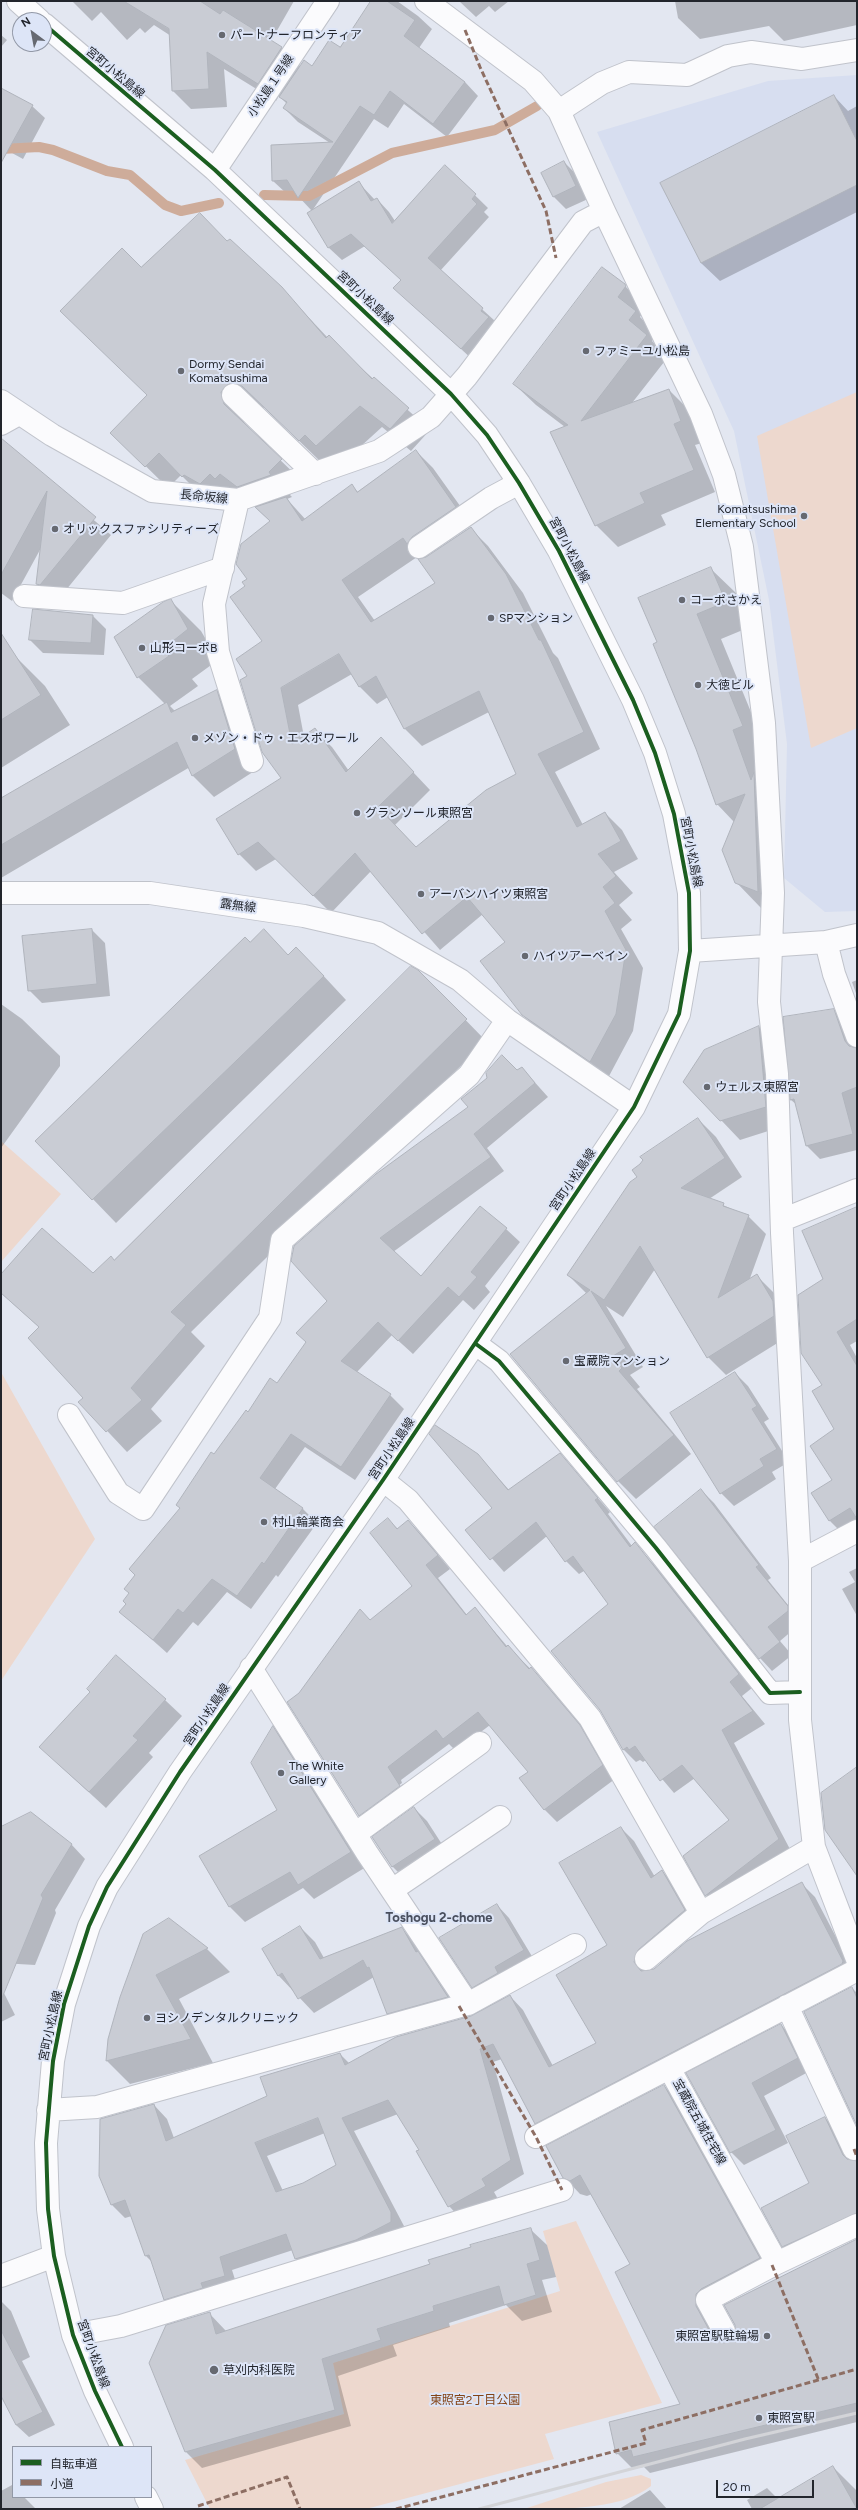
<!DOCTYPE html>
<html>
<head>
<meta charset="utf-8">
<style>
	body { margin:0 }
	#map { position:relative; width:858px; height:2510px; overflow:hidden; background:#e3e7f1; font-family:Figtree,"Noto Sans JP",sans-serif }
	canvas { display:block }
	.frame { position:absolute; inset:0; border:2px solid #22252c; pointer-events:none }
	.legend { position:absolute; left:12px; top:2446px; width:140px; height:52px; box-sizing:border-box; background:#dde5f7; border:1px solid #9298a6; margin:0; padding:5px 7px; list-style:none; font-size:12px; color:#22252c }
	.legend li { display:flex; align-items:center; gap:8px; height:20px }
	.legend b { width:20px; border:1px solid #9298a6 }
	.north { position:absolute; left:12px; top:12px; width:40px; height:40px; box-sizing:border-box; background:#dde5f7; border:1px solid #9298a6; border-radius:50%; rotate:328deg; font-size:11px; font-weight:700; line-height:16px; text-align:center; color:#22252c }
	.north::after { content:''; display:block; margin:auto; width:14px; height:18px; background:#666971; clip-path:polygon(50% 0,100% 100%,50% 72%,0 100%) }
	.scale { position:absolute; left:716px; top:2480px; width:98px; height:18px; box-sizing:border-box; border:2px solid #22252c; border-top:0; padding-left:5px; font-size:12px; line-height:14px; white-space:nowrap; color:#22252c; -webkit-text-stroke:3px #dde5f7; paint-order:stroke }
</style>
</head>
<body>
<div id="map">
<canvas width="858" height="2510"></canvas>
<div class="frame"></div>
<ul class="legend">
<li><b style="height:5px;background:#1b5e20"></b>自転車道</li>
<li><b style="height:5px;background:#8d6e63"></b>小道</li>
</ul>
<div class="north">N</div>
<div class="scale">20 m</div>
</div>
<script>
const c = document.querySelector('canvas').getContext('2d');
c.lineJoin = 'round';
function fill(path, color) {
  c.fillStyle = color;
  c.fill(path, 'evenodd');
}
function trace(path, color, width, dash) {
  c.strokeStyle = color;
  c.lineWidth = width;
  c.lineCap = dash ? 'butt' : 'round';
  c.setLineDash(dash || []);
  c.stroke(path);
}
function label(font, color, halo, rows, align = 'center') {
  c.font = font + ' Figtree,"Noto Sans JP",sans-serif';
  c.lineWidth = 4;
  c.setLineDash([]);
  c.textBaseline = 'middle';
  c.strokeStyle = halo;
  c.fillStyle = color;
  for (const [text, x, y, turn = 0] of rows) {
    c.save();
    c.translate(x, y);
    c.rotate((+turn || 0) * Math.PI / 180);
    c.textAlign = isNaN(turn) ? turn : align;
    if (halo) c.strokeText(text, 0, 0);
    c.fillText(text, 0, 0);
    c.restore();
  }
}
fill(new Path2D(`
	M857,75v836l-32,1 -41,-34 3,-134 -18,-144 -35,-169 -137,-299 171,-51z`), '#d7def0');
fill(new Path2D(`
	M857,392v336l-46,20 -54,-312z
	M1,1141l60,53 -60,68z
	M1,1372l94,167 -94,142z
	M576,2221l86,182 -117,31 9,25 -188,50h-156l-25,-49 159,-46 -11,-51 227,-72 -17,-60z
	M641,2475l10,4v7c-30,24 -88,23 -127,23l82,-27z`), '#edd8ce');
fill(new Path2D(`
	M72,1h222l-23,40 11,7 18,18 13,1 28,-19 31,-47h25l21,15 14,13 -13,19 46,34 13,14 -31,41 -43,-33 -16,24 -14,-9 -62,92 -16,-17h-9l-14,-13 57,-38 -32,-21 -14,-14 3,-4 -8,-8 -3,5 -52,-32 3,38 -36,2 -18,-18 -2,-55 -17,-11 -9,8 -5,-5 -13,12 -26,-28 -9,9z
	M459,1h50l-14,11 -6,-6 -13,11z
	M675,1h181l1,24 -73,16 -15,-15 -69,13 -22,-21z
	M1,35l6,5 -6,7z
	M1,94l31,12 13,12 -22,41 -22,-12z
	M834,96l14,15 9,-5v106l-137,69 -19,-18z
	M564,162l13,13 11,24 -22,10 -13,-13z
	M445,166l43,42 -4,4 5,5 -49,54 55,50 -21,40 -79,-73 7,-8 -37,-34 -23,14 -13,-12 -21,-35 51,-30 16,17 2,-1 12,13 6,9z
	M228,242l53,46 47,50 102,92 -19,21 -29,-24 -44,40 -10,-10 -6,6 -57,-55 -14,-3 -9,10 3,11 58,56 -13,13 2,2 -5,2 19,21 46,-34 6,6 58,-41 17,17 40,56 -44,30 -3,4 44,-30 18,18 35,47 30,60 5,5 42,91 -45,23 28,53 22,-12 17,17 16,29 -24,13 19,21 -14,12 13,15 -11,9 22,39 -10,63 -25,47 -67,-45 -18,-18 -16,-73 -24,-28 -43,36 -69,-79 -40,42 -55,-54 -20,12 -17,-17 43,-75 -34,-102 15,-36 -16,-55 24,-64 -29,-27 -38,3 -23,-23 -13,13 -56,-55 36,-38 -7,-127zM420,555l16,28 -61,38 -17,-24zM352,674l7,12 18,18 11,-7 16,31 18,18 67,-34 28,62 -100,74 -22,-23 35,-35 -49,-52 -32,33 -17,-24 -18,-17 -10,7 -6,-32z
	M624,285l22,22 -6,10 17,17 -5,7 16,16 -36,46 37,-13 22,22 11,31 -7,2 20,47 -54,23 5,10 -48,22 -22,-22 -31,-98 -29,-22 -22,-21z
	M1,439l110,96 -54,66 -4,-1 -16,-16 4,-36 -29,53 -11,-8z
	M711,569l25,24 14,34 -29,12 46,112 15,165 -21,-8 -25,-26 -2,-60 -17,-18 -59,-161z
	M171,601l30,30 17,29 -26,19 6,7 -28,20 5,5 42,-19 21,21 18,57 -42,27 -21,-21 -3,-9 -189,111v-78l164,-96 -27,-27z
	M93,616l13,13 -2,26 -61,-2 -13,-13z
	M15,656l30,30 25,39 -69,43v-102z
	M92,930l13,13 5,53 -68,7 -13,-13z
	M250,944l39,12 31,16 26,28 -230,223 -79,-82z
	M418,971l68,70 -295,291 14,14 -54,63 11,12 -35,31 -47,-50 4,-4 -44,-70 -39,-35v-18l92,-1 21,-13z
	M857,980v16l-5,-14z
	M1,1004l21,15 38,37v10l-59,82z
	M833,1010l14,14 10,24v102l-37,9 -13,-13 -10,-41 -6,-5z
	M759,1027l19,19 6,80 -44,14 -19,-20z
	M522,1068l26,29 -61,51 17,23 -111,81 28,25 85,-48 14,13 -35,44 5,6 -16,18 -11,-10 -50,54 -21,-19 -35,37 33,23 14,14 -49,71 -50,-33 -30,42 28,20 14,14 -39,54 -2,-2 -25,34 -24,-17 -29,34 -5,-4 -26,31 -46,-41 60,-103 -4,-4 71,-92 29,-29 30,-42 21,-41z
	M698,1119l18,18 26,40 -33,22 39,17 18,18 -17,47 8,-5 18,18 17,40 -66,41 -18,-18 -53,-88 -32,48 -17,-11 37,61 -13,8 10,12 -3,2 54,65 -55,45 -18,-18 -107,-127 76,-60 -19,-19 71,-98z
	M857,1208v133l-7,4 7,13v167l-14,9 -13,-13 -17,-28 20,-13 3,-51 -12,-44v-105z
	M735,1373l13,13 21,33 -5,3 25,40 -17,10 4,7 -42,27 -13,-13z
	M560,1454l50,58 -2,2 24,32 3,-2 24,26 93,118 -10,8 23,28 -31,19 58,110 -73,55 -13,-13 -22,-39 47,-35 -36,-43 -21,15 -28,-33 -3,2 -3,-2 -4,2 -13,-13 -14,-145 -25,-33 -5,3 -13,-13 -19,-25 -43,36 -37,-42 26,-22 -15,-53 31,35z
	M701,1490l13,13 57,75 -3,2 32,40v4l-20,17 12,14 -20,16 -12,-13z
	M388,1520l10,9 10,-8 13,13 29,35 -12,9 29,37 8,-6 32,37 37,36 49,57 22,40 -58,43 -13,-13 -15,-37 -39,-47 -34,26 -7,-7 -48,36 1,3 -41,30v2l42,-31 10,15 -41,29 -13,-13 -59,-121 70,-73 43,-35z
	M857,1568v48l-15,-27 13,-7 -6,-10z
	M165,1700l17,16 -33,37 4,4 -47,51 -49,-45z
	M273,1728l15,15 78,124 -52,32 -11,-11 -58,34 -15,-15 -29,-51 77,-46z
	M414,1808l13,13 20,31 -42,27 -13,-13z
	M31,1813l40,31 14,15 -30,51 1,3 -21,52 -34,-2v-135z
	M621,1828l13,13 21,36 7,-6 13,14 23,39 -47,39 -3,8 6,-1 148,-86 13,13 41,78 -307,161 -14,-13 -33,-64 -9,3 31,112 -30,18 4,7 -36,21 -13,-14 -32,-54 3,-2 -22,-36 -44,17 50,95v9l-95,37 -13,-13 -3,-9 -61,20 6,19 -60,24 -14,-14 -11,-36 -7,-7 -14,-40 -7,2 -13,-13 -12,-29 54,-71 13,14 7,19 94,-41 72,-43 9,9 123,-46 38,-21 13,14 30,56 45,-23zM325,2133l12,33 -34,18 -20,7 -16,-35z
	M497,1905l12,13 27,45 -50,37 -13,-13z
	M169,1920l38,29 23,23 -51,27 34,64 -83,21 -23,-23 2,-22z
	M300,1927l15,15 9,16 77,-30 15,15 46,69 -59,16 -16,-15 -13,-36 -60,36 -36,-38z
	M1,1987l14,28 -14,7z
	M852,1988l5,5v131z
	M781,2025l13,13 16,33 -46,25 24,47 -44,22 -13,-13 -43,-78z
	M664,2086l16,16 95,172 -58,31 -5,18 12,21 7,-1 7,-12 -13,-25 132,-66v182l-207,51 -6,-6 -11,2 -16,-16 65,-48 -51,-141 -39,-70 -5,2 -7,-2 -16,-17z
	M825,2118l16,16 14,27h2v74l-58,27 -16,-16 27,-63z
	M530,2229l17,16 9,32 -14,3 10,32 -30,9 -16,-16 -57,18 1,4 -57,18 4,11 -59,20 13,50 -149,42 -16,-16 23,-139 17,18 205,-67z
	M1,2301l10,10 19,46 -8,4 33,64 -26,12 -13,-12 -15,-31z
	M833,2467l24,24v18h-105l-5,-9 20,-12 11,11z
	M12,2485l1,12h11l12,12h-35v-18z
	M650,2490l17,19h-48z`), '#0003');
trace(new Path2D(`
	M1,149l38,-2 14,3 54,21 23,4 35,30 16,6 38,-8
	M264,195l45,1 83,-43 103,-23 42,-24`), '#ceac9a', 10);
const building = new Path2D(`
	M124,1h76l20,13 3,-4 59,37 -24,37 -51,-32 2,37 -37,2 -3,-62z
	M371,1h16l28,19 -11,16 61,46 -32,42 -43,-33 -16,24 -14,-9 -62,92 -11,-18 -15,1 -1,-36 62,-3 -50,-34 4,-6 -8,-5 25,-37 8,6 17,-26 11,7z
	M1,88l32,17 -32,58z
	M834,95l23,46v44l-156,78 -41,-80z
	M564,161l12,25 -23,11 -12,-24z
	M445,165l31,29 -4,5 5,5 -49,54 55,50 -2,3 8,6 -28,32 -68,-61 8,-8 -50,-46 -23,14 -21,-35 52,-32 12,20 6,-3 15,25z
	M200,213l27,28 3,-2 52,48 44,51 3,-3 43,44 2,-2 35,31 -19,21 -30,-23 -44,40 -11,-11 -6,6 -57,-55 -13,-3 -8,9 3,12 58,55 -13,13 2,3 -34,12 -17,-13 -5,5 -5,-5 -10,10 -16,-9 -2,2 -23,-24 -14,14 -35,-34 37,-38 -87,-84 62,-63 19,19z
	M602,267l23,17 1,2 -8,11 18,14 -7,9 18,15 -66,86 88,-32 12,32 -7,3 20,46 -54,23 5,10 -50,23 -45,-94 18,-7 -55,-41z
	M1,438l95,79 -56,68 -4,-1 11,-93 -46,84z
	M416,450l40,57 -44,30 -5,7 -4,-6 -61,42 29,42 64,-39 -17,-24 8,-2 45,-30 35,47 33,66h2l43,92 -46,22 39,73 28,-15 16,29 -23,13 18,22 -13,11 12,16 -10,8 21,39 -10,64 -26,48 -68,-47 -42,-54 25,-19 -38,-45 -45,37 -67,-81 -42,43 -55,-54 -20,13 -22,-36 65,-41 -19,-26 -22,-72 7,-4 -11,-17 26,-18 -32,-44 15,-11 -3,-4 5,-3 -11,-15 5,-20 29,-23 -15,-14 31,-10 16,24 50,-37 5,8zM339,654l20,33 17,-11 28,53 75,-38 37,83 -30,16 -70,57 -38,-40 36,-35 -33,-35 -35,35 -31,-44 -23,16 -11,-56z
	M711,567l15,35 -29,12 46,112 -10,4 18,50 3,-8 4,120 -23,-9 -13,-33 23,-56 -29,11 -20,-56 -43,-105 4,-2 -19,-44z
	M171,599l17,30 -25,20 6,7 -32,22 -23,-41 49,-35z
	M33,609l60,6 -2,28 -62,-3z
	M1,633l40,62 -40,25z
	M217,690l18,59 -43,27 -15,-34 -176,103v-47l166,-96 4,10z
	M92,929l5,55 -69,7 -6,-55z
	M264,929l24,26 8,-8 28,29 -232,224 -57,-59 210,-204 5,5z
	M411,966l7,4 49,49 -296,293 15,13 -55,63 11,12 -36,32 -28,-30 5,-4 -55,-60 11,-11 -38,-34v-19l41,-46 51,45 18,-17 3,4z
	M834,1009l11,32 4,5 8,2v39l-15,6 11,41 -47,12 -12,-47 -4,1 -7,-83z
	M759,1026l7,81 -46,14 -37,-39 21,-32z
	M502,1055l15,15 5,-3 13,16 -61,51 17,23 -111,81 41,38 59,-70 27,22 -36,44 6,5 -18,20 -11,-10 -50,54 -20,-19 -37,39 50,33 -50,73 -50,-33 -31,44 43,30 -39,56 -2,-2 -25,34 -25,-17 -29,34 -5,-4 -25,31 -34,-28 7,-8 -3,-3 6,-8 -5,-4 11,-14 -6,-6 51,-61 -4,-3 35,-53 3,2 32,-44 2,2 22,-34 7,5 29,-41 -10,-9 31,-32 -36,-40 3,-15 82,-72 92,-67 -7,-8 26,-21 -1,-5z
	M698,1118l27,40 -44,30 43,15 -1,3 26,9 -31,83 39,-24 16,27 1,15 -67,42 -67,-112 -36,54 -13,-9 35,57 -13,8 9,12 -3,3 55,64 -57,47 -107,-128 80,-64 -23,-15 63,-93 7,-5 -5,-7 8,-6 3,-4 -3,-3z
	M857,1207v112l-20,13 20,34v153l-7,-11 -21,13 -18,-28 21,-13 -22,-34 24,-17 -22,-38 10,-6 -21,-32 -3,-58 25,-16 -21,-48z
	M735,1372l22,34 -5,3 25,40 -17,10 4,7 -44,28 -50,-81z
	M435,1425l43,29 30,36 52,-37 38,45 -3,2 35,47 5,-5 104,132 -9,8 23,29 -31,19 57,109 -74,57 -22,-40 46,-36 -47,-55 -22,16 -25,-35 -6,4 -2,-3 -4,3 -23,-40 -49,-59 57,-47 -35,-48 -8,6 -29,-40 -46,38 -25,-30 27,-22 -63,-74z
	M701,1489l58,76 -3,2 32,39v5l-20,16 12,15 -21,17 -105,-132z
	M388,1518l9,11 11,-9 30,35 -12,10 40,50 9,-8 31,40 2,-2 21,24 2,-2 49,58 23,40 -59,45 -25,-32 9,-6 -50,-60 -35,27 -7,-9 -48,37 12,19 -41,30 -72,-114 12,-9 61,-84 10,11 42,-34 -42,-53z
	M116,1655l50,44 -33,37 5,4 -49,52 -50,-45 51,-55 -3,-3z
	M273,1726l78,126 -53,33 -8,-13 -61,35 -30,-51 78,-46 -26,-47z
	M857,1767v109l-32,-46 -4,-37z
	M414,1807l21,32 -43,28 -20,-30z
	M31,1812l41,32 -31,51 2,3 -41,100 -1,-171z
	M621,1827l30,51 11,-8 23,40 -47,40 -4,12 7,9 13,-2 33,-28 115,-59 41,79 -1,3 -307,160 -42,-80 -13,5 31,111 -29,19 4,7 -38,21 -32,-56 3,-1 -31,-50 -46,18 49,94v10l-35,18 -61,19 -9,-25 -66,23 5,19 -24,7 2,5 -39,12 -15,-45 -4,1 -20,-56 -14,5 -12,-29 1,-57 54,-15 12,37 101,-45 -7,-19 80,-24 5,12 51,-28 75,-21 39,-21 39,72 47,-24 -40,-68 51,-30 -48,-82zM318,2118l18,47 -33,18 -27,9 -21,-49z
	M497,1904l27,46 -29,17 3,6 -26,15 -33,-50z
	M169,1918l39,30 -52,27 35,64 -85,22 2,-22 12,-42 23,-63z
	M300,1926l20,33 82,-32 14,25 2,-1 30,46 -61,17 -18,-47 -2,1 -4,-8 -65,39 -16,-26 -4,3 -16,-27z
	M852,1987l5,11v128l-53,-114z
	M781,2024l17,34 -46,25 24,47 -46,23 -44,-80z
	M664,2085l96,173 -59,31 -5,5v12l17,31 11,6 11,-6v-12l-11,-20 133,-66v164l-224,54 -2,-7 -15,4 -7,-32 71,-18 -65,-132 15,-8 -50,-89 -10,6 -7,-3 -17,-32z
	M825,2117l18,38 4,4 10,2v52l-75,34 -21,-39 48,-25 -23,-47z
	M531,2228l9,32 -13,4 9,31 -32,10 -5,-19 -66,20 1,5 -57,18 4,11 -59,19 13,51 -150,42 -36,-89 17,-38 44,-13 6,22 214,-70 -2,-4 43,-13 -1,-2z
	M1,2330l42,82 -27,13 -15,-29z
	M833,2466l24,43h-97z`);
fill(building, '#c9ccd4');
trace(building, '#b0b4bc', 1);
const minor = new Path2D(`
	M18,1l21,19
	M426,1l107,80 26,30 43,-28 27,-11 58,3 41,-19 23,-4 51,7 55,-9
	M44,24l171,146 197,187 39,37 36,41 32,48 40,68 74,149 22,53 19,61 15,79 1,58 -11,63 -45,93 -251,373 -203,292 -73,115 -18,39 -25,78 -11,57 -7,82 2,66 6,47 19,79 22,56 27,56
	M559,111l45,100 97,203 23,61 18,72 22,176 9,170 -4,109 8,72 5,159 18,328v159l14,127 43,112
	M215,170l113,-169
	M233,395l82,79
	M1,401l51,34 100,56 86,9 141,-49 52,-34 36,-41 116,-154 21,-11
	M1,424l18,-10
	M238,500l-24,104 4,48 34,109
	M419,547l72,-49 28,-15
	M24,596l99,7 100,-35
	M1,893h149l154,23 74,17 82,47 47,40 127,87
	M826,942l8,32 23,62
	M690,951l136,-9 31,-7
	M782,1220l75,-30
	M476,1344l23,17 157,187 114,145 30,-1
	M69,1415l49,78 25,16 127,-191 12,-78 187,-165 38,-55
	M383,1480l25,20 182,218 111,195
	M800,1561l57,-30
	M355,1834l125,-91
	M392,1890l108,-73
	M646,1959l55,-46 113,-66
	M857,1970l-188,98 108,195 80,-38
	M468,2004l107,-59
	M787,2006l67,143
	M48,2110l49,-3 371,-103 -101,-151 -116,-185
	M536,2137l133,-69
	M1,2276l53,-20
	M724,2331l-17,-31 70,-37
	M73,2335l48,-9 441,-136
	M146,2497l6,12`);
trace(minor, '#c0c3cb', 24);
trace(minor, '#fbfbfd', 22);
trace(new Path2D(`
	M479,2509l266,-70 112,-26`), '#d3d4d8', 3);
trace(new Path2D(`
	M465,30l15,37 66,144 10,47
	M459,2006l77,131 26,53
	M854,2149l3,8
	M772,2265l47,116
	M198,2506l89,-29 13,32
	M396,2509l250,-66 -4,-13 215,-61`), '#8d6e63', 3, [6, 3]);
trace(new Path2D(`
	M44,24l171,146 197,187 39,37 36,41 32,48 40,68 74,149 22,53 19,61 15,79 1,58 -11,63 -45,93 -251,373 -203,292 -73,115 -18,39 -25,78 -11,57 -7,82 2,66 6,47 19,79 22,56 27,56
	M476,1344l23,17 157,187 114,145 30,-1`), '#1b5e20', 4);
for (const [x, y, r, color] of [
	[222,35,4,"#666971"],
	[586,351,4,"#666971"],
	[181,371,4,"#666971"],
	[804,516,4,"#666971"],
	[55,529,4,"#666971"],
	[682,600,4,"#666971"],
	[491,618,4,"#666971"],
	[142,648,4,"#666971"],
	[698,685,4,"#666971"],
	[195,738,4,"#666971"],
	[357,813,4,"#666971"],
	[421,894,4,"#666971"],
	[525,956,4,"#666971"],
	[707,1087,4,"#666971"],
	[566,1361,4,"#666971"],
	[264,1522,4,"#666971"],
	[281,1773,4,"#666971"],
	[147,2018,4,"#666971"],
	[767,2336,4,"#666971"],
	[214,2370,5,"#666971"],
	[759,2418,4,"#666971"]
]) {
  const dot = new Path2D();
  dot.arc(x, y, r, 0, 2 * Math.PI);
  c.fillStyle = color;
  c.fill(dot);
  trace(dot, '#dde5f7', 1.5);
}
label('12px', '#22252c', '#dde5f7', [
	["パートナーフロンティア",230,35],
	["ファミーユ小松島",594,351],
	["Dormy Sendai",189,364],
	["Komatsushima",189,378],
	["Komatsushima",796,509,"right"],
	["Elementary School",796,523,"right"],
	["オリックスファシリティーズ",63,529],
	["コーポさかえ",690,600],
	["SPマンション",499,618],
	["山形コーポB",150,648],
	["大徳ビル",706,685],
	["メゾン・ドゥ・エスポワール",203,738],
	["グランソール東照宮",365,813],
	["アーバンハイツ東照宮",429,894],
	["ハイツアーベイン",533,956],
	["ウェルス東照宮",715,1087],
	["宝蔵院マンション",574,1361],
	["村山輪業商会",272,1522],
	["The White",289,1766],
	["Gallery",289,1780],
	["ヨシノデンタルクリニック",155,2018],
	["東照宮駅駐輪場",759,2336,"right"],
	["草刈内科医院",223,2370],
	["東照宮駅",767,2418]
], 'left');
label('12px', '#22252c', '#dde5f7', [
	["宮町小松島線",115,73,40],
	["小松島１号線",271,86,-56],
	["宮町小松島線",365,298,43],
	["長命坂線",204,497,6],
	["宮町小松島線",569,550,62],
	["宮町小松島線",691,852,79],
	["露無線",238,906,8],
	["宮町小松島線",573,1180,-56],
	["宮町小松島線",392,1449,-56],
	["宮町小松島線",207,1715,-56],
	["宮町小松島線",51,2026,-78],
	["宝蔵院五城住宅線",699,2122,61],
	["宮町小松島線",93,2354,70]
]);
label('12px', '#844417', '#dde5f7', [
	["東照宮2丁目公園",475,2400]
]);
label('bold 13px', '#494f5e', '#dde5f7', [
	["Toshogu 2-chome",439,1918]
]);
</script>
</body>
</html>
